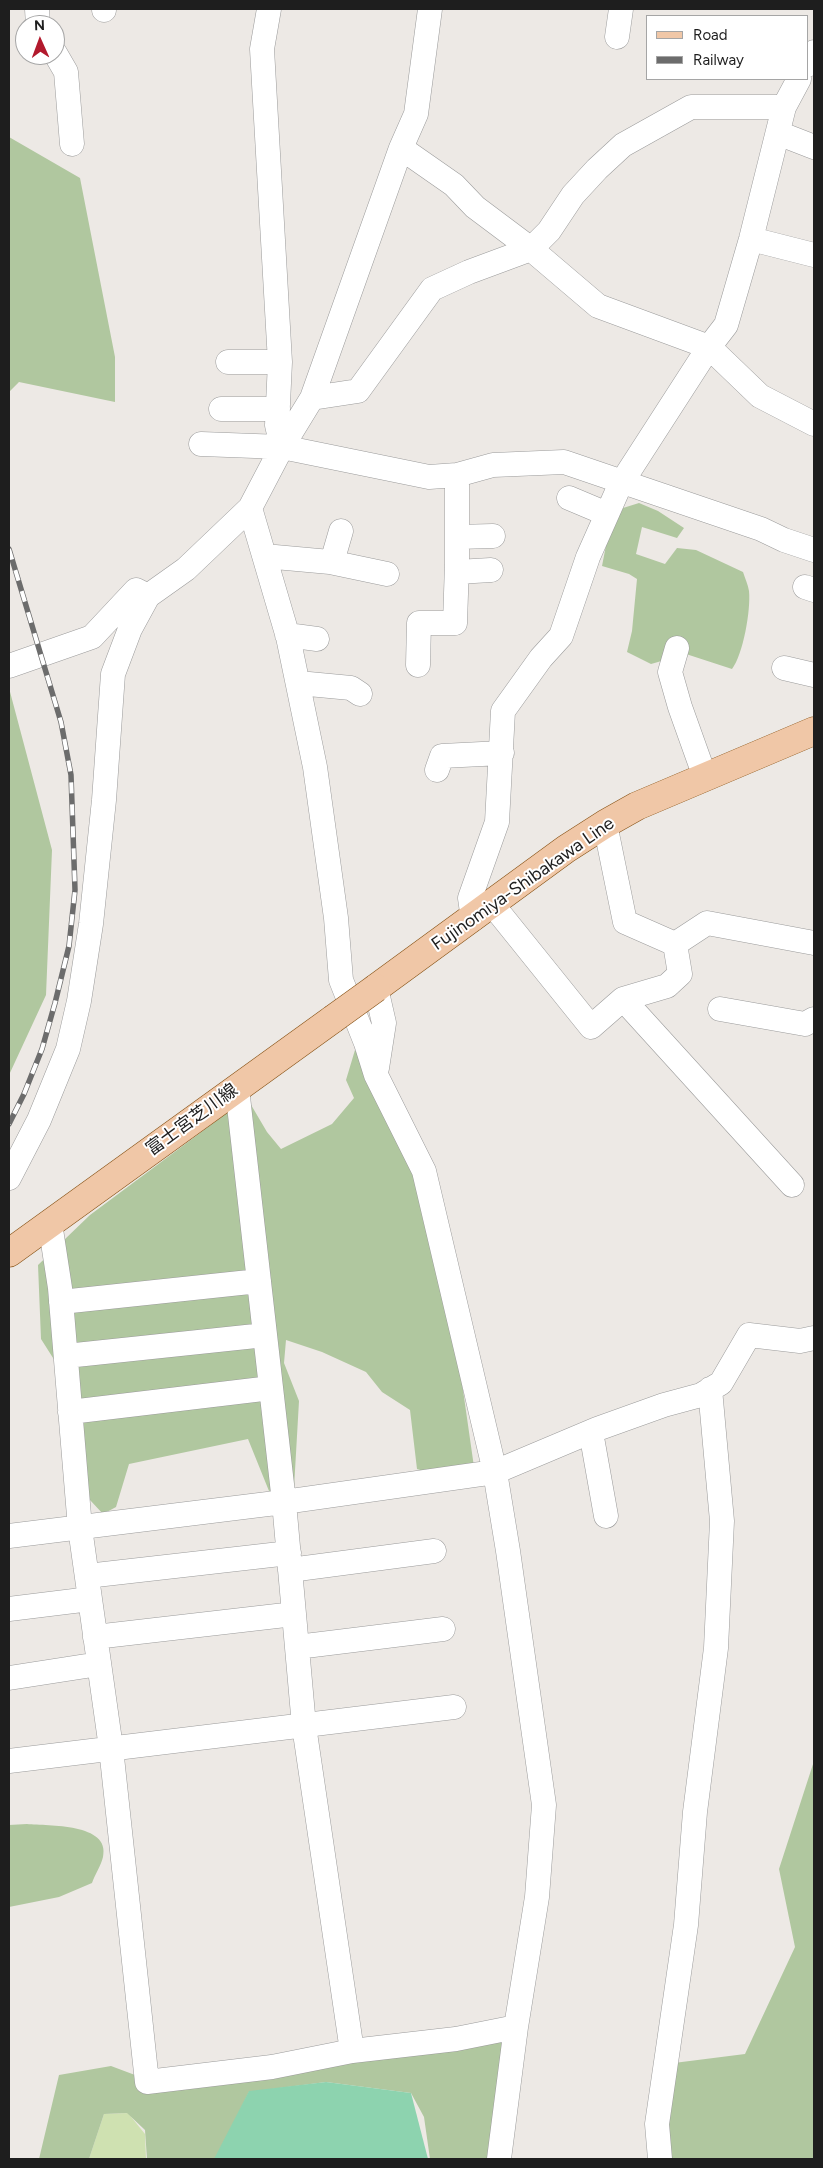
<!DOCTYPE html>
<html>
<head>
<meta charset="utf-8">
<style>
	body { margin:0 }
	#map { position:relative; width:823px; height:2168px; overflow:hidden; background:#ede9e5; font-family:Figtree,sans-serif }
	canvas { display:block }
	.frame { position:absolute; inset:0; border:10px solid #1e1e1e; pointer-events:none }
	.legend { position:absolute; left:646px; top:15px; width:162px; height:65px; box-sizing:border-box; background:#fff; border:1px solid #a5a5a5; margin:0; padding:6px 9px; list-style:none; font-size:15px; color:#1e1e1e }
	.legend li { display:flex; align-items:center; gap:10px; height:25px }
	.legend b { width:25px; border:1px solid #a5a5a5 }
	.north { position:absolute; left:15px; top:15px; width:50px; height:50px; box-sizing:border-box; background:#fff; border:1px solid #a5a5a5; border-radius:50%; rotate:358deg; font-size:14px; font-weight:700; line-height:20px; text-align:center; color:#1e1e1e }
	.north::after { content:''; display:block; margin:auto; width:18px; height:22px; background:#b2192d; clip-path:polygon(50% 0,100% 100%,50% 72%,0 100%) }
</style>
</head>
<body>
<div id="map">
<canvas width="823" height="2168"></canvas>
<div class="frame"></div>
<ul class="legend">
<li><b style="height:6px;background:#f0c7a7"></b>Road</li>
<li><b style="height:6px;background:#6c6c6c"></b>Railway</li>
</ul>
<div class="north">N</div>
</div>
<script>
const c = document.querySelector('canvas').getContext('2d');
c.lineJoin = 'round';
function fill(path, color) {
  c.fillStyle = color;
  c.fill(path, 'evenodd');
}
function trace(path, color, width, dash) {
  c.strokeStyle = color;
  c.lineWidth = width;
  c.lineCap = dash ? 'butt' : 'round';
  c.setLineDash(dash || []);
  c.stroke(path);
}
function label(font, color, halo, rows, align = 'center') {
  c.font = font + ' Figtree,"Noto Sans JP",sans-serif';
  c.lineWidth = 4;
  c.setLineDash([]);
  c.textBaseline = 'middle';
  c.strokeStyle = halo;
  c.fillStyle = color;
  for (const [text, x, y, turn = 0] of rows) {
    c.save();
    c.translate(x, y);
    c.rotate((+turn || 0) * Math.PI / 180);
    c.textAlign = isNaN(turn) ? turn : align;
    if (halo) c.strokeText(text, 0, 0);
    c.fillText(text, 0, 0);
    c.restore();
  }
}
fill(new Path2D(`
	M128,2113l17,21 1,25h-57l15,-45z`), '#cfe1b1');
fill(new Path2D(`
	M9,137l71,41 35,179v45l-96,-20 -10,10z
	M639,503l19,8 26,17 -7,10 -35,-11 -6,27 29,10 12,-16 19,2 47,22c2,6 5,13 6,19 2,19 -6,64 -17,78l-46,-15 -35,10 -24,-12 5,-21 5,-52 -8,-5 -27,-8 7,-36 14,-22z
	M9,688l43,162 -6,145 -37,80z
	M355,1050l45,61 54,216 20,140 -26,12 -31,-10 -7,-59 -28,-18 -16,-20 -44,-20 -36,-12 -2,23 15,38 -5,87 -25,3 -21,-52 -119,25 -13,43 -13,7 -26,-28 -3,-95 -33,-52 -3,-74 52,-50 157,-117 20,34 14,17 51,-25 22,-26 -8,-18z
	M814,1761v398h-149l1,-95 79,-10 50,-107 -16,-78z
	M27,1824c21,2 84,-1 76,33 -2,9 -8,17 -11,26l-33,14 -50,10v-82z
	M516,2027l-17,132h-69l-6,-42 -13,-24 -85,-11 -77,10 -33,67h-69l-2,-29 -18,-17 -23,1 -15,45h-50l20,-84 52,-9 32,12z`), '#b0c79f');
fill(new Path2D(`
	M326,2082l85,11 17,66h-214l35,-68z`), '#8dd3af');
const minor = new Path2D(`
	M37,9l1,16
	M104,9v1
	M269,9l-7,40 18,313 -3,63 5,22
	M617,37l4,-28
	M55,53l11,19 6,72
	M807,65l7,-13
	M778,133l36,14
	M401,148l53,37 21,22 56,42 67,57 111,41 51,49 54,28
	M751,239l63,16
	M228,362h52
	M312,398l46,-7 74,-102 37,-17 62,-23 18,-18 24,-36 24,-26 26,-24 68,-38h93
	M221,409h57
	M201,444l81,3 147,30 28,-2v89l-2,59h-36l-1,42
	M457,475l36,-10 71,-3 197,67 23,11 30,10
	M569,498l38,16
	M250,508l38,129 27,130 21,151 5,62 25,63 10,32 48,96 71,301 13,79 36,254 -7,92 -21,130 -17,132
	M457,537l36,-1
	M264,556l66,6 57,12
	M332,562l9,-31
	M457,572l34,-2
	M805,587l9,3
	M287,635l30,4
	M677,648l-7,24 10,35 25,70
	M9,666l83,-29 44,-47 12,6
	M784,668l30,7
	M298,683l53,5 9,6
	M437,770l5,-14 60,-3
	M605,824l20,98 50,22 32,-21 107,20
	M492,904l99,123 32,-28 169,186
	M473,919l-3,-21 27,-76 6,-111 38,-53 20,-22 27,-79 32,-72 89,-138 17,-22 25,-86 33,-132 15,-28
	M376,988l8,35 -7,45
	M623,999l44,-13 13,-12 -5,-30
	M720,1009l85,15 9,-5
	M237,1088l47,414 20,224 48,325
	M9,1178l30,-58 29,-71 11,-48 12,-77 13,-124 9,-126 17,-45 18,-33 38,-27 64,-61 32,-61 30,-49 89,-250 15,-34 14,-105
	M50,1223l10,65 20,240 31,220 36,334 125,-15 80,-16 104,-12 60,-12
	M61,1302l198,-21
	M66,1356l199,-21
	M70,1412l201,-24
	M591,1432l15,84
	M9,1536l275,-34 211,-30 102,-43 67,-24 37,-10 20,-12 28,-48 51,6 14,-3
	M290,1570l144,-19
	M87,1576l202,-23
	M9,1609l81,-10
	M95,1637l199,-23
	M297,1647l146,-18
	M9,1678l90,-14
	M9,1761l445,-54
	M660,2159l-3,-35 29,-199 9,-113 21,-164 6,-127 -12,-132`);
const major = new Path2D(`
	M376,988l190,-139 39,-25 32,-18 177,-75
	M9,1253l324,-234`);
trace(minor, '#9b9b9b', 25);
trace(major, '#855013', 29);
trace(minor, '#fff', 24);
trace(major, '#f0c7a7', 28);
const rail = new Path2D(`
	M9,549l52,173 10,53 4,115 -6,56 -14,57 -13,46 -18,45 -15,30`);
trace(rail, '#6c6c6c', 5.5);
trace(rail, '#fff', 4, [11]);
const majorBridge = new Path2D(`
	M333,1019l43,-31`);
trace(majorBridge, '#855013', 29, []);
trace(majorBridge, '#f0c7a7', 28);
label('18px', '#1e1e1e', '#fff', [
	["Fujinomiya-Shibakawa Line",523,884,-35],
	["富士宮芝川線",192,1120,-36]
]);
</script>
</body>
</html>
